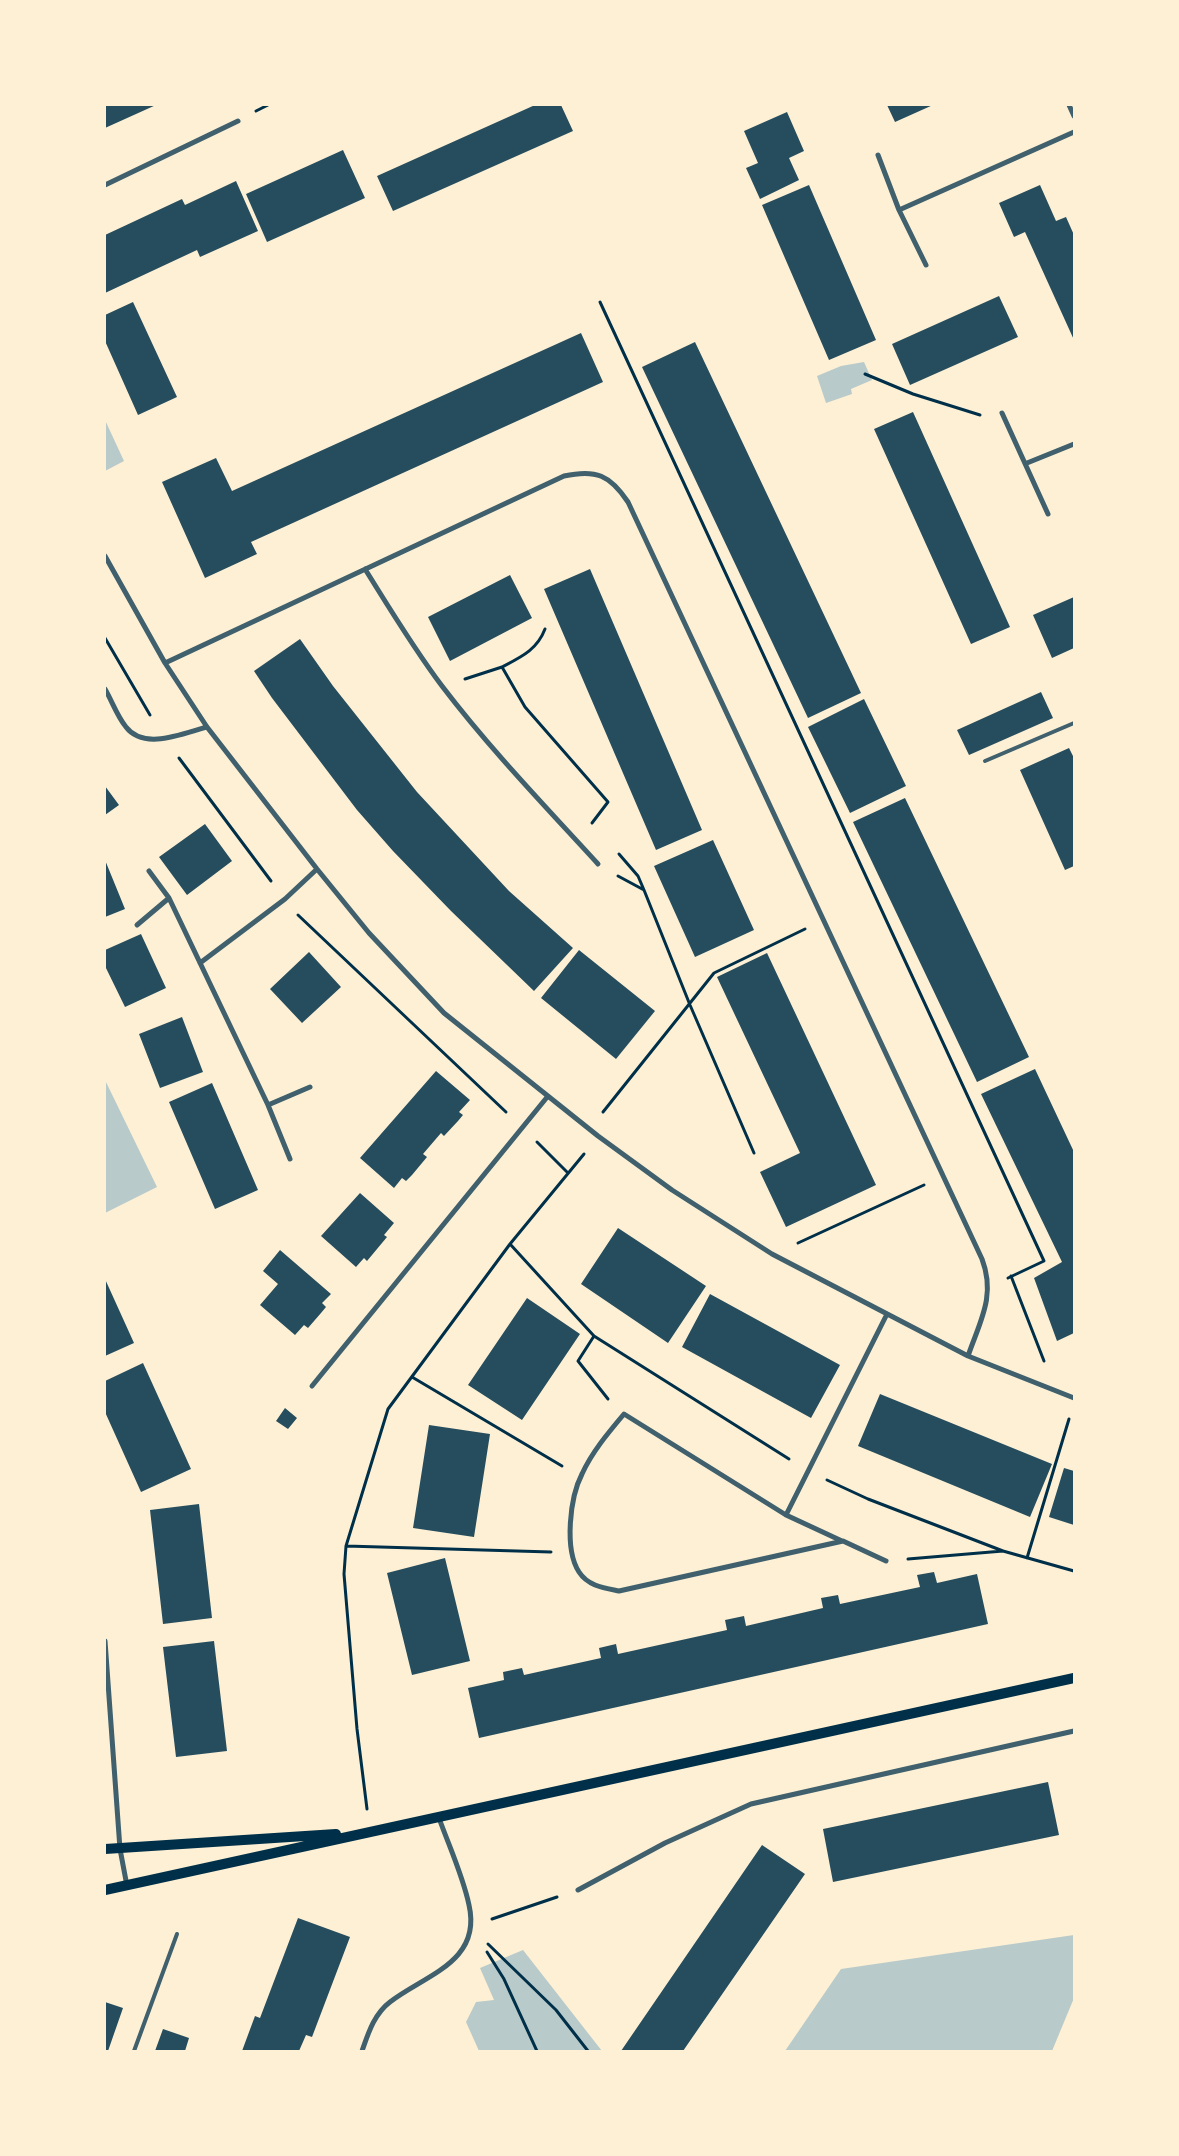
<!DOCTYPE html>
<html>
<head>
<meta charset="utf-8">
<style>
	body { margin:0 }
	#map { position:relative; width:1179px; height:2156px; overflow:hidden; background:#fdf0d5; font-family:"Nunito Sans",sans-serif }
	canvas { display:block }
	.frame { position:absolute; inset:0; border:106px solid #fdf0d5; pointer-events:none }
</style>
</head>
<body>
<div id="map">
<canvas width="1179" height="2156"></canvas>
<div class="frame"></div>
</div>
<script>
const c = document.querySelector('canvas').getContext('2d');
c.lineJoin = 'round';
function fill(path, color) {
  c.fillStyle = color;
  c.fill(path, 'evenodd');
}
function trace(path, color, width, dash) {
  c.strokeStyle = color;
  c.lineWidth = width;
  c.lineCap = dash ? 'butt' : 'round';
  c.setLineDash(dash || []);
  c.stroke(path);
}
fill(new Path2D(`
	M864,362l8,18 -21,9 1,5 -26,9 -9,-27 24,-10z
	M105,420l19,41 -19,10z
	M105,1080l52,107 -52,26z
	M1074,1935v63l-22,53h-267l56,-82z
	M523,1950l79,101h-123l-13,-29 10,-20 18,-2 -14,-32z`), '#b9caca');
fill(new Path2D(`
	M105,105h51l-51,23z
	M535,105h26l12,26 -180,80 -16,-35z
	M887,105h46l-38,17z
	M787,112l17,39 -15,7 10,22 -39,19 -14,-31 12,-5 -14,-32z
	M343,150l22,48 -98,44 -21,-48z
	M236,181l22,50 -58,26 -3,-7 -92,43v-58l77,-36 3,6z
	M809,185l67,155 -47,20 -67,-155z
	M1040,185l16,36 10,-4 8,18v105l-49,-108 -11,5 -15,-34z
	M999,296l19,41 -108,48 -18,-41z
	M133,302l44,95 -39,18 -33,-74v-26z
	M581,333l22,49 -352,160 6,12 -52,24 -43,-96 54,-24 16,33z
	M695,342l166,351 -53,25 -166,-351z
	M913,412l97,215 -39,17 -97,-215z
	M590,569l112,261 -46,20 -112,-261z
	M510,575l22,43 -82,43 -22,-44z
	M1074,597v51l-22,10 -19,-43z
	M300,639l33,47 84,106 92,99 64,57 -39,43 -83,-80 -58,-60 -36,-41 -85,-112 -18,-27z
	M1041,692l12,26 -84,37 -12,-25z
	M864,699l42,87 -56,27 -42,-86z
	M1069,748l5,10v108l-9,4 -45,-100z
	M105,786l14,19 -14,10z
	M905,798l124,259 -52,25 -124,-260z
	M205,824l27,37 -45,34 -28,-38z
	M713,840l41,90 -59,27 -41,-91z
	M105,860l20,49 -20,8z
	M141,934l25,54 -41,19 -20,-41v-16z
	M579,950l76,61 -39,48 -75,-61z
	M309,952l32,35 -39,36 -32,-34z
	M767,953l109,232 -90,42 -26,-55 40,-19 -83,-176z
	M182,1017l21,55 -43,16 -21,-54z
	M1035,1069l39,83v181l-17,8 -23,-63 28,-16 -81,-168z
	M436,1071l34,29 -11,12 4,3 -5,6 -14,15 -3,-3 -18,21 4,3 -15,18 -6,6 -4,-3 -8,10 -34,-30z
	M212,1083l46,107 -43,19 -46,-107z
	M360,1193l34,30 -10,12 3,2 -20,24 -3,-3 -8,9 -35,-31z
	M618,1228l88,58 -38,57 -87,-59z
	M280,1250l51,44 -9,9 4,4 -5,6 -13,15 -4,-3 -9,10 -35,-30 18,-21 -15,-13z
	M105,1279l29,64 -29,13z
	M710,1294l130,71 -29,53 -129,-71z
	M527,1298l53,36 -58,86 -54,-35z
	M143,1363l48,106 -50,23 -36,-80v-31z
	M880,1394l172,70 -22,53 -172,-71z
	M285,1408l12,10 -9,11 -12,-8z
	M429,1425l61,9 -16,103 -61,-9z
	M1064,1468l10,3v54l-25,-8z
	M199,1504l13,114 -49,6 -13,-114z
	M445,1558l25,103 -58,14 -25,-102z
	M934,1572l3,11 40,-9 11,50 -509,114 -11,-50 36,-8 -1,-8 19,-4 2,7 77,-17 -2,-10 17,-4 2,10 109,-24 -2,-10 19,-4 2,10 77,-18 -2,-10 17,-3 2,9 80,-17 -3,-12z
	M214,1641l13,110 -51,6 -13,-110z
	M1048,1782l11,53 -226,47 -10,-53z
	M762,1845l43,29 -122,177h-62z
	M298,1918l52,19 -38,100 -6,-2 -7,16h-57l13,-35 5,2z
	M105,2002l18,6 -15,43h-3z
	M163,2029l26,9 -4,13h-30z`), '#264d5e');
trace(new Path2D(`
	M256,111l12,-6
	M600,302l444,959 -36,17
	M865,374l48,20 67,21
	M105,638l45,77
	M502,667c19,-10 35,-17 43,-38
	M465,679l37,-12 23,40 83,95 -16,21
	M179,758l92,123
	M619,854l19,22 6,14
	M618,876l26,14 46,115 64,148
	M298,915l208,197
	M603,1112l111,-139 91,-44
	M537,1142l31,31
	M798,1243l126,-58
	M510,1244l84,92 -16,25 30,38
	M1011,1276l33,85
	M594,1336l195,123
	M412,1377l150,89
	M827,1480l41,19 135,52
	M346,1546l205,6
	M1027,1558l42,-139
	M908,1559l95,-8 71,20
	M367,1809l-10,-80 -13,-155 2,-28 42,-137 122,-165 74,-90
	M492,1919l65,-22
	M488,1944l68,66 32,41
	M487,1952l17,27 33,72`), '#003049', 3);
trace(new Path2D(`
	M985,761l89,-38
	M134,2051l43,-117`), '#3f606c', 4);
trace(new Path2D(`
	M1069,105l5,11
	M878,155l21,55 27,55
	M105,185l133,-64
	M899,210l175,-78
	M1002,413l46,101
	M1027,463l47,-19
	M105,556l60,107 42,64 110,142 52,64 75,80 154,123 74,54 100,64 196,102 106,42
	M365,569c25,40 49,80 77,117 48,63 103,120 156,178
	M165,663l399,-187c32,-7 46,-1 64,26l354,757c14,37 -2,62 -14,97
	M105,689c7,12 12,27 21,38 18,24 58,6 81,0
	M149,871l20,27 99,207 22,54
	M137,925l32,-27
	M200,963l85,-64 32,-30
	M268,1105l42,-18
	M312,1386l236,-290
	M786,1515l56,26
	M886,1561l-43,-20 -224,50c-15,-3 -31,-5 -40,-19 -15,-23 -9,-75 3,-98 10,-22 26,-41 42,-60l162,101 100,-199
	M105,1641l15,208 7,37
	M578,1890l87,-47 86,-39 323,-73
	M362,2051c6,-17 12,-37 28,-49 35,-27 92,-40 79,-97 -6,-29 -20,-59 -30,-87`), '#3f606c', 5);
trace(new Path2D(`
	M105,1849l231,-15
	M105,1890l969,-212`), '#003049', 10);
</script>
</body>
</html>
